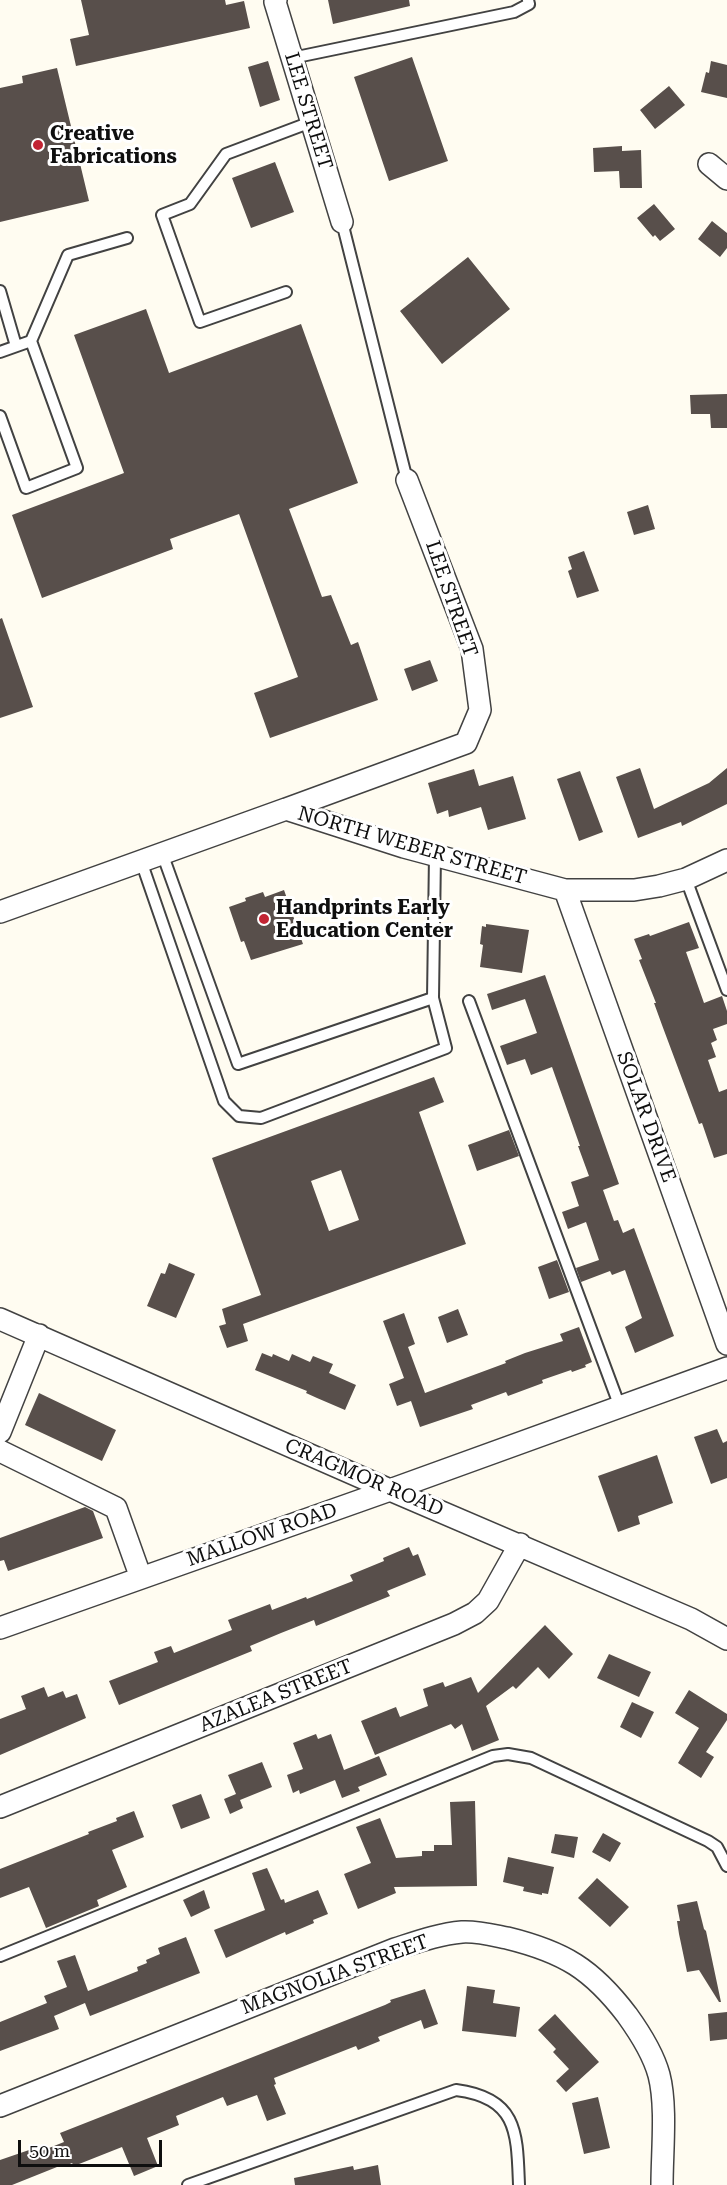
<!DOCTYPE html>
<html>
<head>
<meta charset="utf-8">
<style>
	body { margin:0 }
	#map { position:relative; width:727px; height:2185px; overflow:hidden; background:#fffcf1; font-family:"Roboto Serif",serif }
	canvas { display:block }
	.scale { position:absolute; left:18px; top:2140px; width:144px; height:27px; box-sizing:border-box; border:3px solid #0f0f0f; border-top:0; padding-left:8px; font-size:18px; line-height:21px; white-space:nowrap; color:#0f0f0f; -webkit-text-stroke:4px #fff; paint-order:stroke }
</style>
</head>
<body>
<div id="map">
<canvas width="727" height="2185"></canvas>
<div class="scale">50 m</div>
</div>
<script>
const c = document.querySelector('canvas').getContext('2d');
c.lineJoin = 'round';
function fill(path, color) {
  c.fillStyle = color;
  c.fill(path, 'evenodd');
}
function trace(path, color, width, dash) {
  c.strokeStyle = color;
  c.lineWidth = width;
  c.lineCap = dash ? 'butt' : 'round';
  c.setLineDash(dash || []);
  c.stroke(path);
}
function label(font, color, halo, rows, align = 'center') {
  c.font = font + ' "Roboto Serif",serif';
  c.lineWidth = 6;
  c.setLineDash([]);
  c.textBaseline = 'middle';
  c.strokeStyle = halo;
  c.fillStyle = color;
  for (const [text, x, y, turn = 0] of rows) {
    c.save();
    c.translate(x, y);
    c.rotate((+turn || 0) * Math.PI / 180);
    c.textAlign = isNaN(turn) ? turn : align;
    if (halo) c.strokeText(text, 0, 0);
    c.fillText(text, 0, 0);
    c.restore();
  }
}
fill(new Path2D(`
	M81,0h144l1,5 18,-4 6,27 -174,38 -6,-27 19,-4z
	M328,0h81l1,6 -77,18z
	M412,57l36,104 -59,20 -35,-104z
	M268,61l12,39 -20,7 -12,-40z
	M711,61l16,4v33l-26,-6 5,-20 3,1z
	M57,68l32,133 -89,21v-134l23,-5 -1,-7z
	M669,86l16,19 -30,24 -15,-19z
	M622,146v5l19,-1 1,38h-22l-1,-17 -25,1 -1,-24z
	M275,162l19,50 -43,16 -19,-50z
	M654,204l21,25 -15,12 -5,-6 -2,2 -16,-19z
	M712,221l15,12v15l-7,9 -22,-18z
	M468,257l42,52 -68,55 -42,-53z
	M146,309l23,64 132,-49 57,159 -69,26 33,88 9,-2 20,50 7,-3 20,58 -108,38 -16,-45 44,-16 -59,-163 -69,25 3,10 -131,49 -30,-83 112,-42 -50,-138z
	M727,394v34h-16l-1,-14h-19l-1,-19z
	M648,505l7,24 -21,6 -7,-23z
	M584,551l15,40 -22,7 -9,-27 4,-2 -4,-12z
	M2,618l31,89 -33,11v-99z
	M430,660l8,21 -26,10 -8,-22z
	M640,768l14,41 55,-26 18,-15v36l-45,22 -1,-4 -43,16 -22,-61z
	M474,769l5,17 34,-10 13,43 -38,11 -7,-23 -32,10 -1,-7 -11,4 -9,-31z
	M580,771l23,61 -24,9 -22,-62z
	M284,890l19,54 -52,16 -7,-19 -3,1 -12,-35 17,-6 -1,-3 18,-6 2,5z
	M689,922l10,26 -13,4 18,51 18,-7 5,15v13l-14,5 4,11 -6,3 5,14 -8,3 11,32 8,-3v65l-13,4 -12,-35 -3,1 -37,-99 -8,-22h2l-17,-43 3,-1 -8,-20 15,-5 1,2z
	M486,924l43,6 -7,43 -42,-6 3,-22 -3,-1 2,-18 4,1z
	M545,975l74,209 -16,6 11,31 4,-1 5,13 11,-5 40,108 -39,17 -10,-26 17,-9 -17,-48 -13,5 -2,-4 -29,11 -5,-14 23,-8 -13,-38 -18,7 -6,-17 17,-6 -8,-24 18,-6 -11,-30h2l-28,-79 -21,8 -6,-16 -18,6 -7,-19 37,-13 -12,-34 -33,11 -5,-16z
	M434,1077l10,25 -25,10 47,132 -223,80 5,17 -21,7 -8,-22 7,-2 -4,-15 39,-14 -49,-137zM341,1170l18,50 -30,11 -18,-50z
	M509,1130l10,26 -42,15 -9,-26z
	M557,1260l12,32 -20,7 -11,-32z
	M169,1263l26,11 -19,44 -29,-12 14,-33 4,1z
	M458,1309l10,26 -21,8 -9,-26z
	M404,1313l11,31 -7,3 17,46 81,-30 -1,-2 20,-8 38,-12 -3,-7 19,-7 13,35 -7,3 1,2 -14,5 -1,-2 -29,10 1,3 -35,13 -2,-4 -35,13 2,4 -53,18 -9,-26 -14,5 -8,-22 15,-6 -21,-57z
	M262,1353l10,4 1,-3 16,7 3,-7 18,8 3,-6 20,8 -4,9 27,12 -11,25 -28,-12 -11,-5 1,-2 -52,-21z
	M39,1393l77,37 -14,31 -77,-36z
	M717,1429l6,14 4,-2v37l-16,6 -17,-47z
	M657,1455l16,48 -35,13 2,8 -22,8 -20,-56z
	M85,1507l8,4 10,27 -95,33 -4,-11 -4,1v-23z
	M409,1547l4,9 5,-2 8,21 -39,16 3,5 -74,30 -2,-6 -33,13 -31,13 2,5 -133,54 -10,-24 49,-19 -4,-10 17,-6 3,7 58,-23 -4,-10 42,-16 2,6 34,-13 1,2 46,-18 -3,-6 34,-14 -1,-3z
	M545,1625l28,29 -24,25 -11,-12 -22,22 -3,-3 -27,20 13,34 -27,11 -10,-27 -7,5 -4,-5 -76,31 -14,-34 35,-14 4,10 28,-11 -5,-17 20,-7 2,5 26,-10 7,16z
	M609,1654l42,18 -12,25 -42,-19z
	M44,1687l4,10 15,-6 3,7 11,-4 9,24 -86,37v-36l26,-10 -5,-13z
	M689,1690l38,24v6l-21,32 8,5 -13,21 -23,-15 21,-35 -24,-15z
	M632,1702l22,10 -13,26 -21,-11z
	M316,1734l2,5 13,-5 13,36 35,-14 8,19 -29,12 2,4 -18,7 -7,-18 -35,14 -1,-4 -6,3 -6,-18 16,-6 -10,-26z
	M262,1762l10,25 -32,13 3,8 -13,6 -6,-15 12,-5 -8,-19z
	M201,1794l9,24 -29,11 -9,-24z
	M475,1801l2,85 -83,1 2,6 -38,16 -14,-35 27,-11 -15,-36 24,-9 16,40 26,-2v-5h12v-6h18l-2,-43z
	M134,1811l10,26 -32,13 15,37 -30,13 2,6 -53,22 -17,-41 -29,11v-29l89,-35 -1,-2 29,-11 -1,-3z
	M603,1833l18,10 -11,19 -18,-10z
	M555,1834l23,3 -4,21 -23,-5z
	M508,1857l46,10 -6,27 -6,-1v2l-19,-4 1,-4 -21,-5z
	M267,1868l14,32 3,-1 1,4 33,-13 10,24 -15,6 1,3 -28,12 -1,-3 -59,26 -12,-28 51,-20 -13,-37z
	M597,1878l32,29 -19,20 -32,-29z
	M204,1890l6,18 -19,9 -8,-17z
	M697,1901l7,28 2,2 15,71h-2l-20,-32 -12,2 -8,-38 -2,-13h3l-3,-16z
	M186,1937l14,36 -110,43 -5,-13 -31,13 5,13 -59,22v-29l47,-19 -3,-7 23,-9 -10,-26 18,-6 13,36 50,-20 -1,-4 10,-4 -1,-3 14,-6 -2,-6z
	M467,1986l28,4 -2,13 27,4 -4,30 -54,-6z
	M425,1989l13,35 -14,5 -3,-9 -43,17 2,4 -22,9 -2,-4 -82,32 2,6 -2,1 12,29 -19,7 -10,-26 -30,11 -4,-9 -47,19 3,9 -32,13 11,28 -24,10 -12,-29 -48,19 -2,-3 -9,4 -1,-2 -50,20h-12v-25l32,-11 2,5 30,-12 -4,-9 325,-128 6,-3 -1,-2z
	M727,2012v27l-17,2 -2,-27z
	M555,2014l44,48 -33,30 -10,-11 13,-12 -16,-17 3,-3 -18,-19z
	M598,2097l12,51 -26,6 -12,-51z
	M378,2165l3,20h-86l-1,-7 59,-12 1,4z`), '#584f4b');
const service = new Path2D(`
	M292,58l222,-46 15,-8 -1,-4
	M342,222l65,258
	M0,291l16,55
	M286,292l-86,30 -38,-107 28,-11 36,-50 85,-32
	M0,352l31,-11 37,-86 59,-17
	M0,416l26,72 51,-20 -46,-127
	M162,853l76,211 195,-66 2,-143
	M141,861l83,240 15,15 22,2 185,-70 -13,-50
	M686,879l41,111
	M469,1001l151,406
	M0,1956l493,-200 15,-2 23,4 177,83 9,6 10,19
	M188,2185l268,-95c62,8 61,43 63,95`);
const minor = new Path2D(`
	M276,0l-1,2 67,220
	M709,164l18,15
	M286,809l180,-66 14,-33 -8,-61 -65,-169
	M565,890l162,454
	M0,912l286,-103 118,38 161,43h69l25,-4 27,-7 41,-19
	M0,1319l390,171 301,129 36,20
	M0,1432l39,-97
	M0,1451l116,57 25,70
	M0,1628l390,-138 337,-122
	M0,1807l454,-183 21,-11 13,-12 32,-57
	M0,2106l395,-157c22,-7 44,-15 67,-17 15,-1 30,3 45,6 57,14 85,31 120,77 13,18 26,38 32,60 8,31 3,77 3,110`);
trace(service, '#424242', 14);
trace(minor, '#424242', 24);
trace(service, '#fff', 10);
trace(minor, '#fff', 21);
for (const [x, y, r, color] of [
	[38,145,6,"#c22433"],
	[264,919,6,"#c22433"]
]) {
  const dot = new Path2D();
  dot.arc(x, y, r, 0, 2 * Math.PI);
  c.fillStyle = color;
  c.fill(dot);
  trace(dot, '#fff', 2);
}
label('20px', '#0f0f0f', '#fff', [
	["LEE STREET",308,111,73],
	["LEE STREET",451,599,71],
	["NORTH WEBER STREET",412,846,16],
	["SOLAR DRIVE",646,1117,70],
	["CRAGMOR ROAD",364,1478,23],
	["MALLOW ROAD",262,1535,-19],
	["AZALEA STREET",276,1696,-22],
	["MAGNOLIA STREET",335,1975,-20]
]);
label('bold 20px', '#0f0f0f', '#fff', [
	["Creative",50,134],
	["Fabrications",50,157],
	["Handprints Early",276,908],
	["Education Center",276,931]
], 'left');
</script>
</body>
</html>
